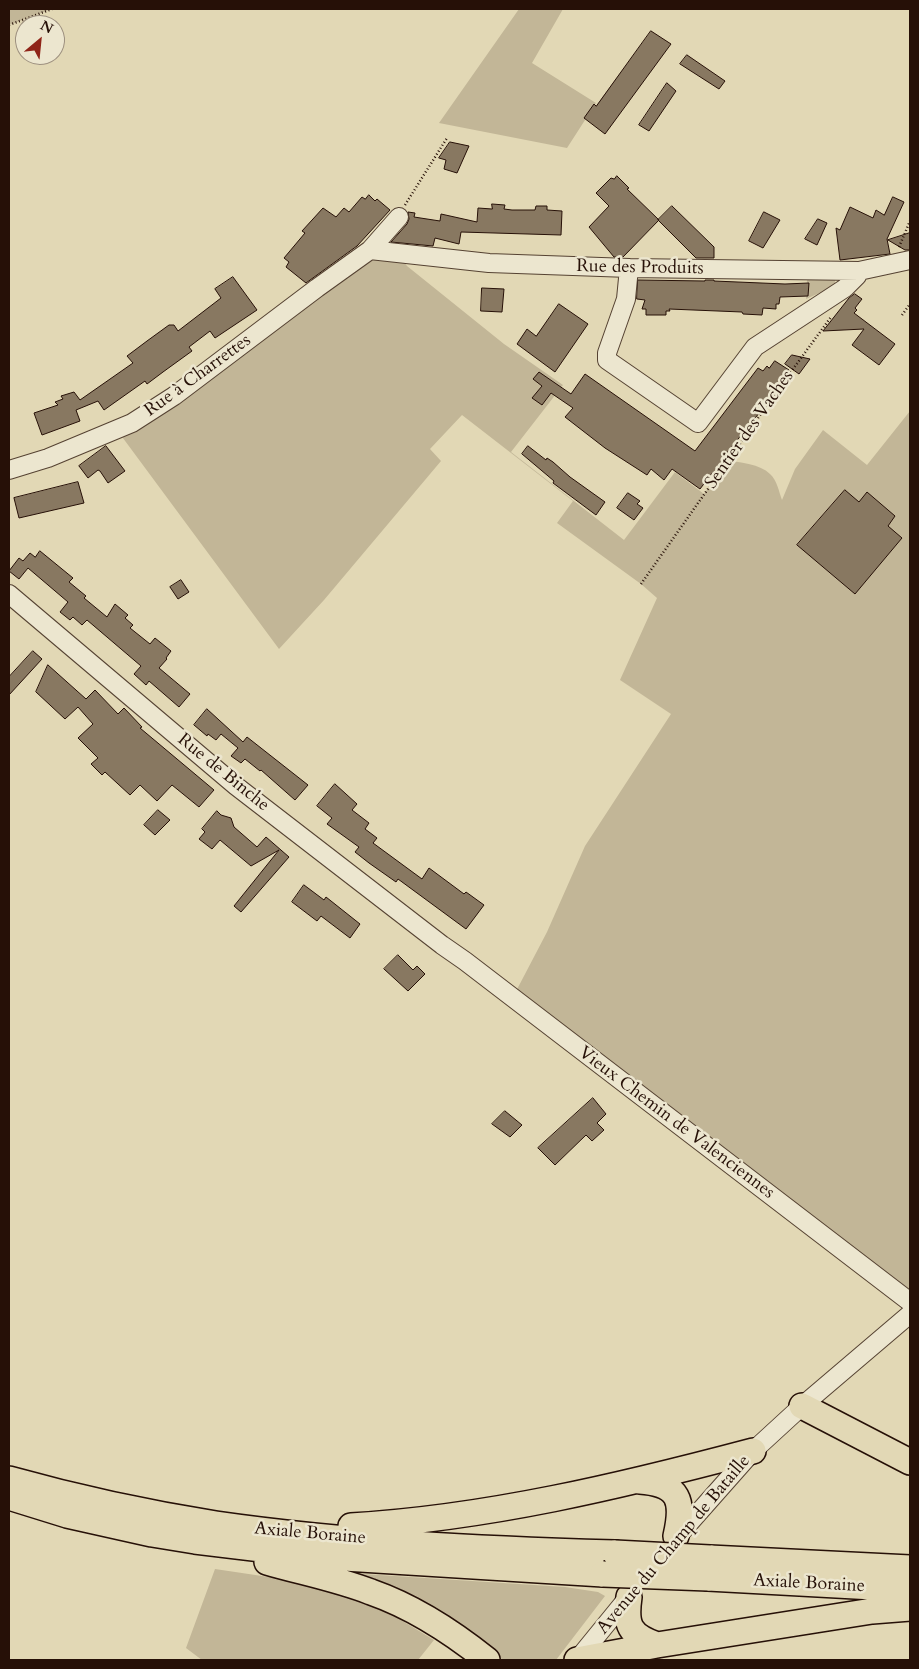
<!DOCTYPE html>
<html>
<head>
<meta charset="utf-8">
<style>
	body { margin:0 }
	#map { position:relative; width:919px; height:1669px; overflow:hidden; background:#e2d8b5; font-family:Cardo,serif }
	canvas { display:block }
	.frame { position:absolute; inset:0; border:10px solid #261007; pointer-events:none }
	.north { position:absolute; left:15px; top:15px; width:50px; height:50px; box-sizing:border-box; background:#ece6cf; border:1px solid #9d907f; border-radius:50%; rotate:28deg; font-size:14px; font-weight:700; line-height:20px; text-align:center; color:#261007 }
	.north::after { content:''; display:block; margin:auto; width:18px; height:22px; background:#8f2418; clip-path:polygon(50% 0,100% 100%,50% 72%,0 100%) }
</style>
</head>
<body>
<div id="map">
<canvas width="919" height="1669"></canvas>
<div class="frame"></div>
<div class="north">N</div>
</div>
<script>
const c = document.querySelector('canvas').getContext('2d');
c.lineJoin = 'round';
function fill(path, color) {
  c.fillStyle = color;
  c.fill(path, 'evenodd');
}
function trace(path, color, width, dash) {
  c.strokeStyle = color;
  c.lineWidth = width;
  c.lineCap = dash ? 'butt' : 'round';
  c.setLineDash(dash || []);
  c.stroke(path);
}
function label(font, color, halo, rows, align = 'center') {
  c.font = font + ' Cardo,serif';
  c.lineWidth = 5;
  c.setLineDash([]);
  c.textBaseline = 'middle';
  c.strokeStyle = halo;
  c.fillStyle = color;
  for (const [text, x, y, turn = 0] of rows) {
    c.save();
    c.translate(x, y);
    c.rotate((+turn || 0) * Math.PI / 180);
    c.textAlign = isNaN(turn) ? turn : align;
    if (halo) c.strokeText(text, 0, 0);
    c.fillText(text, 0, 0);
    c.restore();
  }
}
fill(new Path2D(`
	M9,9h43l-43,16z
	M519,9h44l-31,54 64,40 -29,45 -128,-25z
	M370,250l28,3 9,13 97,78 59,41 -52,67 113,88 51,-68 29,22 24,-33c12,1 32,3 42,13 7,6 9,18 12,26l13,-31 28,-39 44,35 43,-54v891l-397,-305 34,-65 38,-86 86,-132 -51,-34 37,-82 -16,-14 -84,-61 16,-22 -111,-86 -32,34 11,12 -117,139 -45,49 -162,-219z
	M807,280h28v6l-29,13z
	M215,1569l94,14 77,28 48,29 -16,20h-216l-16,-12z
	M348,1573l217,14 33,5 7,4 -49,64h-53l-33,-25z`), '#c2b697');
const building = new Path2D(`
	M651,31l20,13 -66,90 -21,-16 10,-14 2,2z
	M687,55l38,26 -6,8 -39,-25z
	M667,83l9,8 -27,40 -10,-6z
	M450,142l19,4 -12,27 -13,-4 2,-9 -7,-2z
	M617,176l12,12 -2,1 32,31 -36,37h-9l-25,-30 20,-21 -13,-13 15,-15 3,1z
	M369,195l6,6 2,-2 13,11 -33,36 -51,37 -20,-16 3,-5 -5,-4 21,-25 -3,-2 21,-23 13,9 8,-9 5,4 13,-15 3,2z
	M893,197l11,5 -17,37 3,15 -50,6 -4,-32 4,2 10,-23 23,11 3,-8 8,5z
	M492,204l13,1 -1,4 8,1h23l1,-4h11v4l15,1 -1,24 -100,-3 -2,12 -24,-6 -2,8 -42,-4 16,-18 2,-5 -1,-7 7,1 -1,4 26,4 1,-7 36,8 1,-14 14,1z
	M672,206l42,41v11h-18l-38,-38z
	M764,212l16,8 -17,28 -14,-7z
	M818,219l9,4 -10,22 -12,-6z
	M910,233v17h-5l-17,-10z
	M233,277l24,33 -42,28 -5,-7 -21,16 3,4 -29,21 -16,12 -2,-3 -41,29 -6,-9 -22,9 4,11 -38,14 -8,-22 24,-8 -3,-3 8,-3 -2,-3 13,-4 6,8 53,-37 -6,-7 20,-15 22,-16h5l4,6 43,-33 -6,-9z
	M638,280l67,1v-1h9v1l71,3 24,-1 -1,13 -28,1 -1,7h-3v5l-13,-1 -1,7 -19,-1 -1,-2 -73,-3 1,2h-4v4h-20v-6h-4l3,-9 -8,-1z
	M482,288l22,1 -2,23 -21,-1z
	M855,294l7,5 -7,9 2,2 -3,3 41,31 -16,21 -27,-20 12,-16 -41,2 26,-33z
	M559,304l29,20 -33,48 -38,-28 10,-15 9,7z
	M792,355l18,4 -11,15 -14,-10z
	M775,361l14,9 -29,42 -34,42 3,2 -10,14 -6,2 -13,17 -28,-20 -8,11 -13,-11 -4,6 -42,-27 -40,-31 8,-9 -22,-15 -9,12 -10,-7 10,-12 -9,-7 6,-7 32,22 14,-20 110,77 63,-83 5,3 4,-5 2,2z
	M106,446l19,25 -17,12 -8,-12 -2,-1 -10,8 -9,-12z
	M528,446l18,14 1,-2 6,4 17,15 35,25 -9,13 -43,-32 1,-2 -32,-27z
	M78,482l6,21 -65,15 -5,-20z
	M845,490l14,12 8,-10 28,24 -7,10 14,12 -47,56 -58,-49z
	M628,493l12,8 -3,3 6,4 -9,12 -17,-12z
	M40,551l33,27 -4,4 17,14 -2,2 23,19 8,-13 13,11 -3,3 8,7 -3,3 20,16 5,-6 16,13 -5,7 1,1 -8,9 31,26 -11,13 -30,-26 -3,4 -12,-11 7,-8 -54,-46 -5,5 -9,-8 -3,3 -10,-8 8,-10 -40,-34 -9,11 -10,-8 10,-13 4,3 7,-8 5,4z
	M181,580l8,12 -11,7 -8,-12z
	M33,651l9,8 -33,36v-18z
	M48,665l38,34 9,-9 23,24 6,-6 18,19 -2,1 74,62 -15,17 -27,-22 -15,16 -17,-16 -10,10 -25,-23 -3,3 -11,-11 7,-6 -20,-20 15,-14 -15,-17 -13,12 -29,-27z
	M207,709l36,33 4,-5 61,48 -13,15 -34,-30 -1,1 -15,-12 -4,4 -10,-7 7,-8 -17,-14 -5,6 -8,-6 -1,2 -13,-11z
	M335,784l22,20 -5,6 17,13 -4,6 12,9 -4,5 49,36 7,-11 35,26 2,-2 18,13 -18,24 -68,-50 -2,3 -27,-19 -14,-11 4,-5 -32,-23 5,-6 -15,-12z
	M158,810l12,10 -15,15 -11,-10z
	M217,811l4,4 10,3 3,9 23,20 9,-10 23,20 -48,55 -7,-6 45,-56 -28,16 -31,-26 -8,9 -13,-10 6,-7 -3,-3z
	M304,885l20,15 2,-3 34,27 -10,14 -29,-22 -4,5 -25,-19z
	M398,955l15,15 4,-4 8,8 -17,17 -24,-22z
	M593,1098l13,16 -9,9 7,7 -12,11 -6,-6 -31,30 -17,-17z
	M505,1111l17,14 -12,12 -18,-13z`);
fill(building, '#887861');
trace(building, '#261007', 1);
const minor = new Path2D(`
	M370,250l119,13 140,5 230,3 51,-11
	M629,268l-3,31 -19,54v7l91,63 57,-76 90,-59 12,-12 2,-5
	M9,470l39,-12 84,-35 42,-27 143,-108 53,-38 29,-33
	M9,594l227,192 206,159 23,16 445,341
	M676,1538l77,-87 49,-45 108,-92
	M577,1660l53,-65`);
const highway = new Path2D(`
	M802,1406l108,56
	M9,1479c68,19 137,34 207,45 132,19 266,25 399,29
	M640,1481c40,3 44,20 36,55
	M9,1497l58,18 85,19 43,7 133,16 275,17
	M351,1526c136,-8 270,-40 402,-75
	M710,1558l200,10
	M267,1562c34,10 71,17 104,30 43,15 81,40 116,68
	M708,1578l202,11
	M629,1597c-4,28 0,38 28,48
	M577,1660l80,-15 215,-34 38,-3`);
trace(minor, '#554232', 20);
trace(highway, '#261007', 28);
trace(new Path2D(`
	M9,25l43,-16
	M405,205l42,-67
	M899,247l11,-26
	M902,315l8,-11
	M641,584l136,-193 54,-74`), '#261007', 2.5, [1, 2.5]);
trace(minor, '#ece6cf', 18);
trace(highway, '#e2d8b5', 25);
const highwayBridge = new Path2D(`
	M615,1553l95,5
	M603,1574l105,4`);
trace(highwayBridge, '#261007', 28, []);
trace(highwayBridge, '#e2d8b5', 25);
label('18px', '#261007', '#ece6cf', [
	["Rue des Produits",640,268,1],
	["Rue à Charrettes",198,376,-36],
	["Sentier des Vaches",750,430,-55],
	["Rue de Binche",223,773,39],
	["Vieux Chemin de Valenciennes",676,1123,37],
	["Axiale Boraine",310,1534,5],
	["Avenue du Champ de Bataille",674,1545,-50],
	["Axiale Boraine",809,1584,3]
]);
</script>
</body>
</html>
